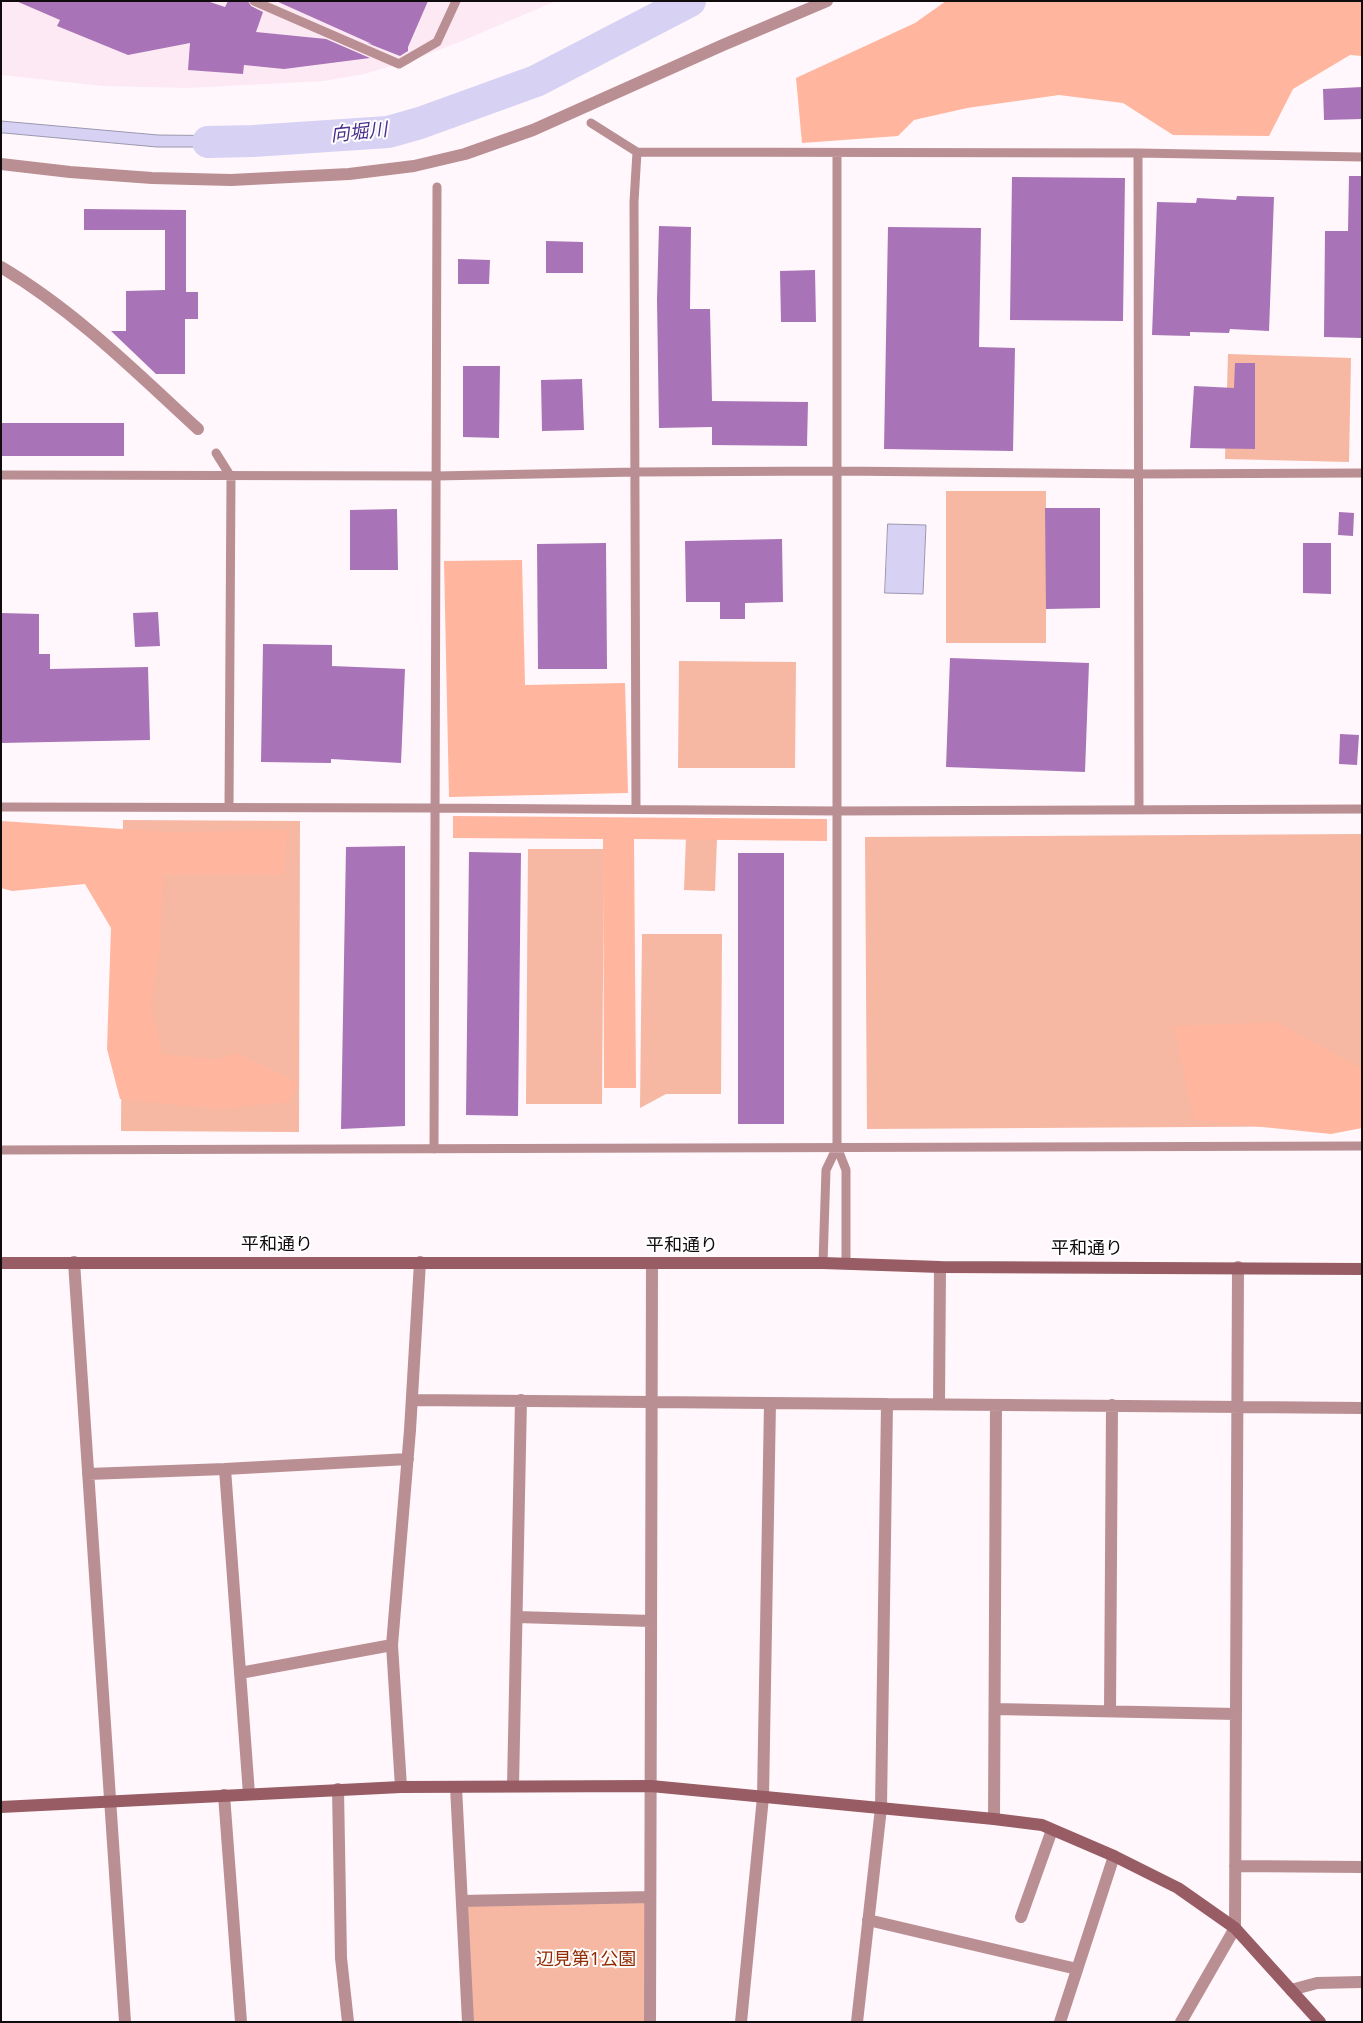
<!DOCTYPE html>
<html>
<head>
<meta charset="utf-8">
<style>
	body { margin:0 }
	#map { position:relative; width:1363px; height:2023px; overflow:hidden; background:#fff7fb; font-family:"Noto Sans",sans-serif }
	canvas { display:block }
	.frame { position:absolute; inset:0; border:2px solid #100c0e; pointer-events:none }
</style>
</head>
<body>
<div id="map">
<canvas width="1363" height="2023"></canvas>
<div class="frame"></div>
</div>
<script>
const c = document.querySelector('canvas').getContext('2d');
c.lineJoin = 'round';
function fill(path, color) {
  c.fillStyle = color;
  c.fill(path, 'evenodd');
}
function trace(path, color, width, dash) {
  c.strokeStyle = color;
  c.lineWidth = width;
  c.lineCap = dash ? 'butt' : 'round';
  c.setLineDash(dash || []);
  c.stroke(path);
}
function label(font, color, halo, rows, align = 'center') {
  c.font = font + ' "Noto Sans","Noto Sans JP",sans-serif';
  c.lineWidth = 4;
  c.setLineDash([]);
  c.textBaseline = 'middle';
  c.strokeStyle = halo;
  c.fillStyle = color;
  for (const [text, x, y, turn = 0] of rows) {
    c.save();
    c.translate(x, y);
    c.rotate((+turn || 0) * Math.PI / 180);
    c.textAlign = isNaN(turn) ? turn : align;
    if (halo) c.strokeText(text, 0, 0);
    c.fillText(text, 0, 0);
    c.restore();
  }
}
fill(new Path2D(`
	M1,1h555l-94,40 -50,19 -48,14 -40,7 -136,7 -85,-2 -102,-11z`), '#fde9f3');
fill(new Path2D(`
	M1228,354l123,4 -2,104 -124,-3z
	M946,491h100v152h-100z
	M679,661l117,1 -1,106h-117z
	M123,820l177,1 -1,311 -178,-1z
	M1362,834v292l-495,3 -2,-292z
	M686,837l31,1 -2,53 -31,-1z
	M528,849h76l-2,255h-76z
	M642,934h80l-1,160h-55l-26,14z
	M650,1897v125h-182l-6,-121z`), '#f6b7a3');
fill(new Path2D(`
	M946,1h416v55l-12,-1 -57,34 -24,47 -96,-1 -50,-32 -64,-8 -92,13 -53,12 -16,16 -96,7 -6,-65 119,-55z
	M522,560l3,125 100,-2 3,110 -179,4 -5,-236z
	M453,816l374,3v22l-193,-2 2,249h-32l-1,-249 -150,-1z
	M1,821l166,11 121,-2 -5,45h-120l-3,73 -9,57 11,49 52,6 23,-7 62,30 -11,19 -70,7 -98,-10 -13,-50 4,-121 -26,-44 -73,7 -11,-3z
	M1276,1022l86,47v59l-31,6 -137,-14 -20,-94z`), '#ffb59e');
const water = new Path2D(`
	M1,121l157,14 94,1v11h-95l-153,-14h-3z
	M888,524l38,1 -3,69 -38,-1z`);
fill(water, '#d7d2f4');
trace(water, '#9b97af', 1);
trace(new Path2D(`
	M208,142l45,-1 135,-9 32,-9 116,-42 154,-80`), '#d7d2f4', 32);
fill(new Path2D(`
	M16,1h191l18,6 3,-6h20l3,5 12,6 -7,20 70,7 44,19 -86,11 -40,-4 -1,9 -55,-4 2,-27 -62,12 -71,-29 3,-6z
	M276,1h152l-20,46v4l-8,5 -33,-13 5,1z
	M1362,87v32l-38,1 -1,-31z
	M1349,176h13v162l-38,-1 1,-106h23z
	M1012,177l113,1 -2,143 -113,-1z
	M1237,196l37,1 -5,134 -39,-2 -1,4 -39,-1v4l-38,-1 5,-133 39,1 1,-5 39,2z
	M84,209l102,1v82h12v27h-13v55h-29l-45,-43h15v-40l39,-1v-60h-81z
	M659,226l32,1 -1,82h20l2,92 96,1 -1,44 -95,-1v-18l-53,1 -2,-128z
	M888,227l93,1 -2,119 36,1 -2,103 -129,-2z
	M546,241l37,1v31h-37z
	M458,259l32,1 -1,24h-31z
	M815,270l1,52h-35l-1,-51z
	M1235,363h20v86l-65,-1 4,-62 40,2z
	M463,366h37l-1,72 -36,-1z
	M582,379l2,51 -42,1 -1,-51z
	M2,423h122v33h-122z
	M1045,508h55v100l-54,1z
	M397,509l1,61h-48v-60z
	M1339,512l15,1 -1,23 -15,-1z
	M782,539l1,63 -38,1v16h-25v-17h-34l-1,-61z
	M606,543l1,126h-69l-1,-125z
	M1303,543h28v51l-28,-1z
	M158,612l2,34 -25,1 -2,-34z
	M1,613l38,1v40h11v15l98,-2 2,73 -149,3z
	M263,644l69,1v21l73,3 -4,94 -70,-4v4l-70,-1z
	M950,658l139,5 -4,109 -139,-5z
	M1340,734l19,1 -2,30 -18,-1z
	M405,846v280l-64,3 5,-282z
	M469,852l52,1 -3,263 -52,-1z
	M738,853h46v271h-46z`), '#a873b7');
trace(new Path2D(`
	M254,1l145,63 38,-22 19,-41
	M591,123l46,29 501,1 224,4
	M1138,153l1,656
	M216,453l15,24 -2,330
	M1,475l435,1 199,-4 202,-1 303,3 222,-1
	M1,807l434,1 403,3 524,-2
	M636,809l-2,-607 3,-50
	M837,1147v-994
	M434,1149l3,-962
	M1,1150l1361,-4
	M823,1263l3,-93 11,-23 9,23v93`), '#ba8f94', 9);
trace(new Path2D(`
	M1,164l69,8 82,6 79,2 118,-6 65,-8 51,-12 68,-24 190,-85 104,-44
	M1,267c74,44 134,104 197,162
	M74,1262l51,760
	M412,1400l950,8
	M939,1404l1,-137
	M225,1469l183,-10
	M88,1474l137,-5 24,325
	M517,1617l134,4
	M240,1673l152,-28
	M995,1709l241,5
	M1110,1711l2,-306
	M513,1786l8,-386
	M401,1787l-9,-142 18,-215 10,-168
	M456,1787l12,235
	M338,1789l3,169 7,64
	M224,1795l17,227
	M994,1819l2,-414
	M1235,1866l127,1
	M462,1901l188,-4
	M1021,1917l31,-87
	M868,1920l209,49
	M1291,1990l26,-7 45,-1
	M650,2022l2,-758
	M741,2022l22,-225 7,-394
	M857,2022l24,-214 6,-404
	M1060,2022l54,-166
	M1181,2022l54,-94 3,-661`), '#ba8f94', 12);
trace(new Path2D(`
	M1,1263h822l117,4 422,2
	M1,1807l400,-20 250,-1 343,33 48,6 72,31 64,32 57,40 85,94`), '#985c64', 12);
label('18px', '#100c0e', '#fff', [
	["平和通り",277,1245],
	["平和通り",682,1246],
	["平和通り",1087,1249]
]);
label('18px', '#922b00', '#fff', [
	["辺見第1公園",586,1960]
]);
label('italic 19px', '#4b308c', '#fff', [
	["向堀川",359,133,-6]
]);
</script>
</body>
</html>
